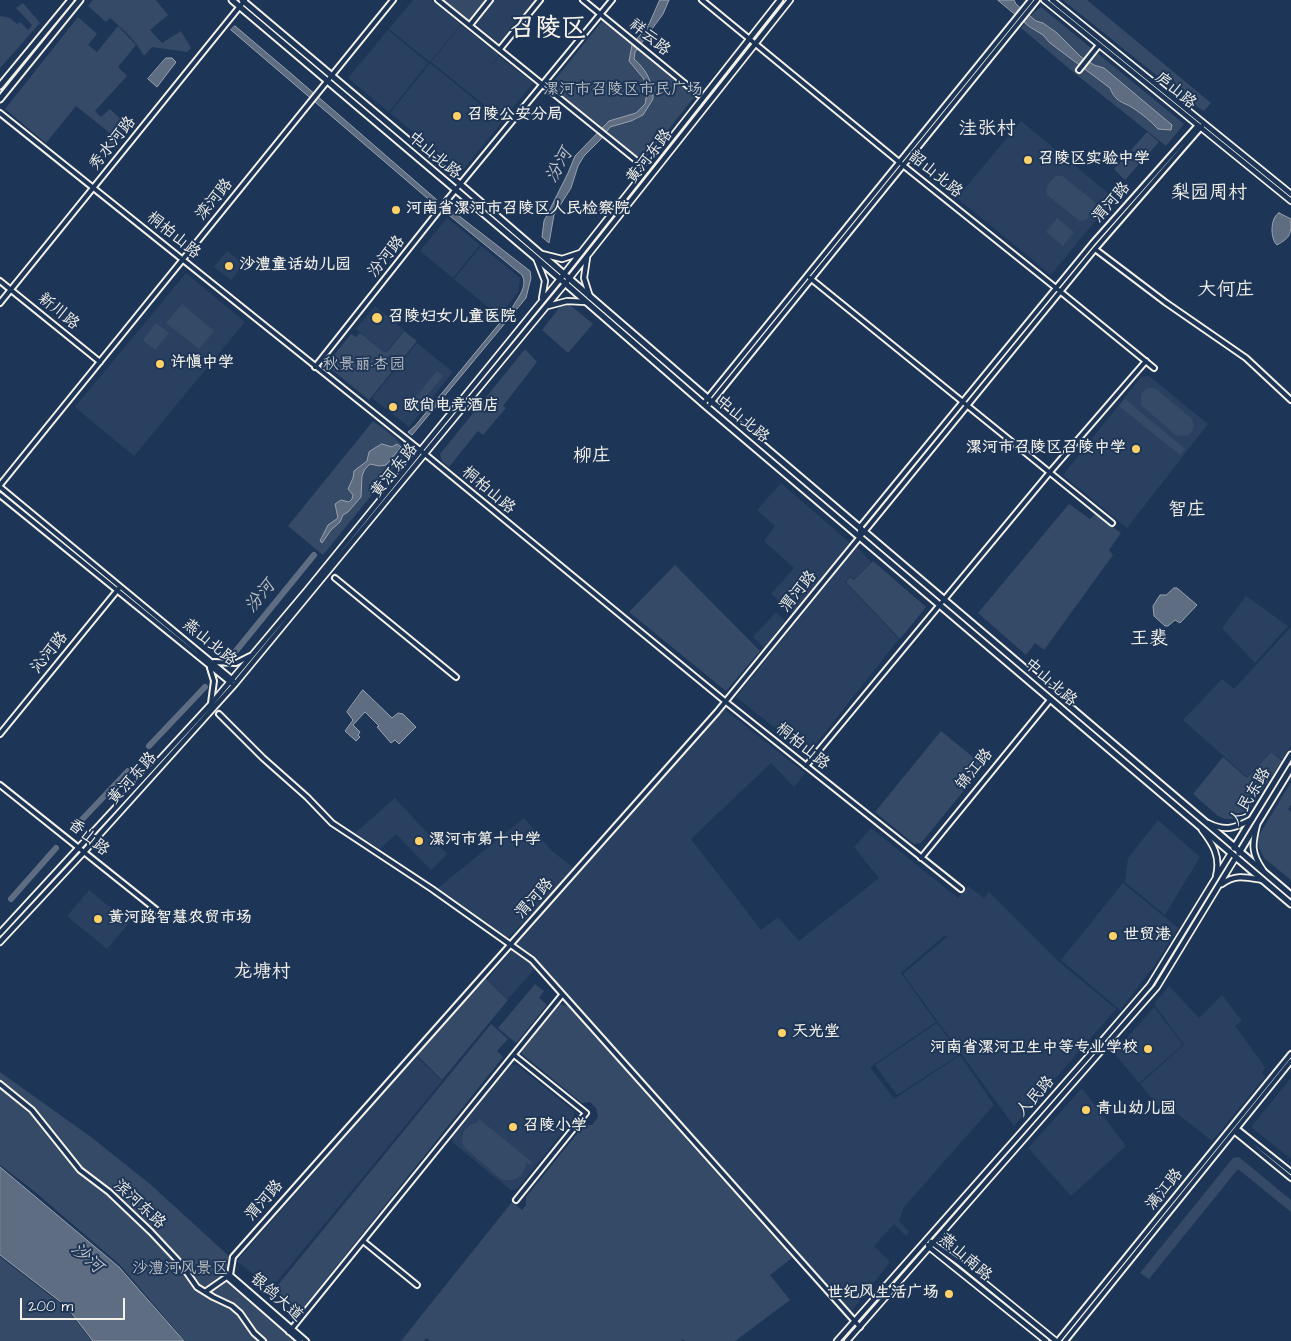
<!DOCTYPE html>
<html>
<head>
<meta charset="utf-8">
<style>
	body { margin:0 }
	#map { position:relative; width:1291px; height:1341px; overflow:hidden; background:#1d3557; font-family:"Architects Daughter",sans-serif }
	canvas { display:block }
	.scale { position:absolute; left:20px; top:1298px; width:105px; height:22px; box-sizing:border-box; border:2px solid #f4f1e8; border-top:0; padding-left:6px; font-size:15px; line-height:18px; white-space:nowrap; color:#f4f1e8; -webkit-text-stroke:4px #1d3557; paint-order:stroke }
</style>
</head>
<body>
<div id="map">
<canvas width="1291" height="1341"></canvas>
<div class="scale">200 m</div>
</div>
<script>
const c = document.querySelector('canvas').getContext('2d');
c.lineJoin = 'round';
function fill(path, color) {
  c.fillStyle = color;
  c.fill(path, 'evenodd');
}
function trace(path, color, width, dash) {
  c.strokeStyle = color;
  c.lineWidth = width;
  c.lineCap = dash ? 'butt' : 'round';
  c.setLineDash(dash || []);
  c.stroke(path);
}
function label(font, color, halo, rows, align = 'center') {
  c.font = font + ' "Architects Daughter","LXGW WenKai TC",sans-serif';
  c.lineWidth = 4;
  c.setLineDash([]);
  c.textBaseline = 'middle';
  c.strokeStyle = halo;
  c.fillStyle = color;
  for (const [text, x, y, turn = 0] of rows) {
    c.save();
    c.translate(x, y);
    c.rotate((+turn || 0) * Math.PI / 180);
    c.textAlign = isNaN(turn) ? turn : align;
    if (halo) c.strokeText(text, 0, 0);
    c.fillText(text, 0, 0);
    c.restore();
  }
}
fill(new Path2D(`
	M413,0h18l30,24 -31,38 -41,-33z
	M493,0h44l-36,45 -27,-22z
	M461,25l38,30 -16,20 16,-19 34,27 -30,37 -72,-58z
	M388,30l40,33 -39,49 -41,-34z
	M430,63l72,59 -41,50 -71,-59z
	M1021,121l93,77 -63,77 -94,-77z
	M447,218l33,27 -27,33 -33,-27z
	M481,246l39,32 -2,14 -19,24 -45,-37z
	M227,251l17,13 -13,16 -17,-13z
	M186,273l59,49 -111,134 -59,-49z
	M375,306l29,24 -17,21 -3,1 -28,-23z
	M417,343l36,29 -44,55 -37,-29z
	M1149,376l59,48 -81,104 -64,-53 78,-98z
	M781,483l69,60 -57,70 -22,-19 23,-26 -30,-27 11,-15 -18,-16z
	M857,547l14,15 -17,17 -4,-3 -5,6 54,57 -91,115 -72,-57z
	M1246,596l42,30 -33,37 -33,-35z
	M776,612l9,9 -21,27 -11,-11z
	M1291,627v119l-9,14 -11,-8 -24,25 -64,-57 39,-41 12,10z
	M724,709l81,64 -11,14 -23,-24 -80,76 70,91 17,-13 21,24 80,-63 -25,-31 17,-19 87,70 10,-12 16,12 5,-6 69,69 58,48 -102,117 -111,-152 44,-37 -2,-2 -44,38 35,49 -66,45 24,32 66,-44 34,50 -90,102 -5,14 10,11 -3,4 -12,-12 -20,22 16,16 -39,50 -111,-122 -200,-227 -32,36 -21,-19 29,-35z
	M395,798l52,56 -16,16 -35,-36 -16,15 -25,-16z
	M524,818l28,33 23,18 -67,69 -70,-50z
	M1158,820l42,37 -35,58 -40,-33 3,-24z
	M1123,883l55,45 -24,38 -34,44 -59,-50z
	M89,890l40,33 -22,26 -40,-33z
	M1169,986l30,32 23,-23 20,26 -7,5 30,41 -3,6 3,4 -53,64 -43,-34 -6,5 -23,-28 44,-39 -30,-41z
	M1154,1007l29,38 -44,38 -25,-30z
	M937,1023l23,31 -63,41 -22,-30z
	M416,1056l26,25 -171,208 -34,-28z
	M510,1065h7l57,46v7l-57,71 -6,1 -58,-47 -1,-7z
	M1291,1078v81l-40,-32z
	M1082,1088l44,58 -55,50 -43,-48z`), '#2a4060');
fill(new Path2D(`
	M93,0h63l12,15 -18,15 12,13 19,-12 10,17 -4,4 -35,-5 -8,9c-8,-15 -21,-27 -34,-38l-4,4 -18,-16z
	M442,0h44l-18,22z
	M1063,0h24l124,103 -7,8 -12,-7z
	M23,3l17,20 -40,45v-52l10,2 7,6 3,-2 8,8 4,-5 -16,-17z
	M1041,7l143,117 -18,22 -88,-70 -57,-48 13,-16z
	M78,17l19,17 -9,11 9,7 21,-26 18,19 -18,22 9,9 -32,35 6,6 9,-8 18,17 -17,23 -7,-6 7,-9 -35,-28 -30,37 -41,-34z
	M603,20l93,75 -53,66 -93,-75z
	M1147,132l12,10 -16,18 -12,-10z
	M1130,151l11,11 -16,18 -11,-11z
	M1056,176h6l33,26 1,7 -10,11 -6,1 -33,-26c-2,-9 2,-13 9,-19z
	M1057,218l17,14 -11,14 -17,-14z
	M182,304l32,27 -15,18 -33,-26z
	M569,304l24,20 -25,29 -26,-23 18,-23z
	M156,323l13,10 -14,17 -12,-10z
	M404,331l13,10 -48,59 -43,-35 25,-31 5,3 4,-4 24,19 4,-1z
	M525,349l12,13 -34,44 3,2 -23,27 -5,-4 -29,36 -7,-6 -2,-7z
	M437,371l6,5 -31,38 -6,-5z
	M1151,388h4l36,30c4,6 3,11 -2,17l-8,1 -5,-1 -35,-30v-11l5,-5z
	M1125,399l60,50 -5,6 -61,-49z
	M373,421c9,7 33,22 32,33l-82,101 -35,-29z
	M1069,504l21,15 5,-5 26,19 -12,17 4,5 -69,95 -9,-7 -9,12 -48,-42z
	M873,561l53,46 -26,32 -54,-57 4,-5 4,3z
	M675,565l85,86 -34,40 -97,-79z
	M941,731l43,35 -63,77 -7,1 -39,-32z
	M1271,752l11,9 -40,58h-17l-7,-3 -25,-22 30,-37 24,21z
	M1291,782v23l-3,4 3,3v68l-27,-22 -5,-10 -1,-11z
	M485,978l23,22 -66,80 -25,-25z
	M535,984l9,7 -5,7 8,7 -31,38 -18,-15z
	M559,1004l9,2 224,252 -22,17 20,25 -55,41h-50l-2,-2 -2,2h-251l-4,-3 -2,3h-23l111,-139 10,8 4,-5v-8l58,-72h8l6,-8 -2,-9 -6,-6 -8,1 -60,-49v-4z
	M491,1024l17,15 -11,12 6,6 -204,256 -26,-22z
	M0,1072l91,65 59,47 80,73 -2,12 -5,6 71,66h-109l-65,-76 -86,-74 -34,-26z
	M479,1119l53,43 -2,3 -4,-3c-1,14 -11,21 -25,17l-37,-32c-4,-12 0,-22 13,-24z
	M1239,1157l52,43v12l-53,-43 -89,110 -9,-6 93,-115z
	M0,1257l65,50 27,34h-92z`), '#354a67');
const water = new Path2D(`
	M660,0h9l-6,14 -28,38 -1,7c13,11 19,24 19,40l-10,16 -12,6 -21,6 -9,12 -17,17 -6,10 -7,22 -17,27 -5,28 -7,-6 2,-16 24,-48 7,-17 34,-35 27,-8 9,-9 2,-11v-7l-4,-8 -14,-17 3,-16 17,-21z
	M998,0h16l2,4 20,17 7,2 14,10 24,24 13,8 10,3 68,57 -1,5 -13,-1c-7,-8 -16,-15 -25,-21 -11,-7 -17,-5 -23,-20l-60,-45 -7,-8 -13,-8z
	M235,26c68,57 135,116 202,174l-3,4 -203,-174z
	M166,58h6l4,4 -19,25 -9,-8z
	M454,212l76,59 1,7 -5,20 -114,137 -4,-3 7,-6 97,-118c6,-11 16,-21 10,-33l-72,-59z
	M1279,213l12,6c0,15 0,18 -14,26 -7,-6 -7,-28 2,-32z
	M382,444l10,3 5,-3 4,3 -15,18 -7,1 -9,-2 -5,5 -3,7 -1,21 -13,15 -5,3 -3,7 -9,8 -9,13 -2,-2 8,-16 10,-7 -3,-14 6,-4 8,2 3,-3 1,-4 -5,-6 5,-11 1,-7 13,-10 2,-9z
	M1174,588h3l20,17 -17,18 -5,-3 -7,6h-3l-11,-10 -1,-10 7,-11h6z
	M363,690l29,28 6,-5 5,1 13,13 -17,17 -4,-4 -4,3 -14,-16 2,-1 -14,-14 -12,13 7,7 -2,3 2,2 -4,4 -11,-10 8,-11 -6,-8z
	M0,1167l119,100 65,74h-91l-27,-35 -66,-51z`);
fill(water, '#5e6d82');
trace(water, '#9aa2ab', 1);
trace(new Path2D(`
	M231,657l83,-102
	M149,746l56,-59
	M74,828l54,-57
	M11,899l45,-51`), '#5e6d82', 6);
const tertiary = new Path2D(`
	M438,0l209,169
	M583,0l116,95
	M702,0l202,166 152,122 98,80
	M470,25l20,-25
	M500,49l40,-49
	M1079,70l20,-25
	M0,113l420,337 306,252 235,187
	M1095,249l70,53 81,56 45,42
	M810,278l302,245
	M0,281l100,81
	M0,303l245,-303
	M315,367l133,-168 164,-199
	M703,404l328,-404
	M710,404l327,-404
	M0,485l393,-485
	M0,487l233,193
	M0,495l231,188
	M860,537v-10l233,-284 105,-118
	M335,578l121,99
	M214,662l22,1 14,-7
	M210,668l4,13 -3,22
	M219,714l44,44 44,39 25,26 100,66 100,71 328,367
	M0,734l120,-147
	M806,766l244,-294 96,-111
	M0,785l159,127
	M921,858l129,-158
	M514,1055l72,58 -70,87
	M0,1084l32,26 48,60 29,22 42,40 30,32 16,23 16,10 19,9 8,7 14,20 9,8
	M1237,1129l54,43
	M1235,1132l56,46
	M363,1241l54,44
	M230,1275l3,-18 484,-545 378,-463 107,-123
	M230,1275l76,66
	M227,1277l73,64
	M205,1292l23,-16
	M289,1332l273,-337
	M1058,1341l233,-287
	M1065,1341l226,-280`);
const secondary = new Path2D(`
	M1044,0l247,201
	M1052,0l239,194
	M542,254l20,5 18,-6
	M536,258l9,23 -3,17
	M587,258l-3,20 6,19
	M548,306l19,-5 19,1
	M1208,823c18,9 27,5 44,-4
	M1257,825c-5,19 -6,28 6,45
	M1202,830c11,14 19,27 14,46
	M1222,884c13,-10 24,-7 40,-4
	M0,933l211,-229 96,-114 257,-316 216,-274
	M0,942l84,-90 151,-168 334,-405 221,-279
	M931,1242l29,21 96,78
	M928,1245l1,2 117,94
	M837,1341l258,-292 55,-64 81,-132
	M847,1341l310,-354 79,-130`);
const primary = new Path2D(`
	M232,0l303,257 172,150 584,497
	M242,0l219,185 251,217 579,493
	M0,86l71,-86
	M0,99l80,-99
	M1234,848l57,-93
	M1239,853l52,-85`);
trace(tertiary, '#f4f1e8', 8);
trace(secondary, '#f4f1e8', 8);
trace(primary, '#f4f1e8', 9);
trace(tertiary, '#1d3557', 4);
trace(secondary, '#1d3557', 4.5);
trace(primary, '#1d3557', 5);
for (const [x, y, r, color] of [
	[457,116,5,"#ffd166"],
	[1028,160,5,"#ffd166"],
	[396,210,5,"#ffd166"],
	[229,266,5,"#ffd166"],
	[377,318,6,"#ffd166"],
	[160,364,5,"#ffd166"],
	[393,407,5,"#ffd166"],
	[1136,449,5,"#ffd166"],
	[419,841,5,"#ffd166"],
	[98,919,5,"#ffd166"],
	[1113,936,5,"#ffd166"],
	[782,1033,5,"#ffd166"],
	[1148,1049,5,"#ffd166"],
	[1086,1110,5,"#ffd166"],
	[513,1127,5,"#ffd166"],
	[949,1294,5,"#ffd166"]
]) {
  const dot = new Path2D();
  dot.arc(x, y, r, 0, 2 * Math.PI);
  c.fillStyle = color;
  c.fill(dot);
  trace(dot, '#1d3557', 2);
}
label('16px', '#f4f1e8', '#1d3557', [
	["祥云路",649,38,39],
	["庐山路",1175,91,39],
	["秀水河路",113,144,-51],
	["中山北路",434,156,40],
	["黄河东路",650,157,-52],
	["韶山北路",935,175,39],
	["滦河路",215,200,-51],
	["渭河路",1112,203,-49],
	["桐柏山路",173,236,39],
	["汾河路",387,257,-51],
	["新川路",58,312,39],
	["中山北路",742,420,40],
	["黄河东路",395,471,-51],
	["桐柏山路",488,491,40],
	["渭河路",799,592,-51],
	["燕山北路",209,643,39],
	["沁河路",50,653,-51],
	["中山北路",1050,683,41],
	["桐柏山路",802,747,39],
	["锦江路",975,770,-51],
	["黄河东路",133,779,-48],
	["人民东路",1251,797,-59],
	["香山路",88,838,39],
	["渭河路",535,899,-48],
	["人民路",1036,1097,-48],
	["漓江路",1165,1190,-51],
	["渭河路",265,1201,-49],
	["滨河东路",139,1205,43],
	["燕山南路",965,1258,41],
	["银鸽大道",276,1298,41]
]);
label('16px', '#bbbfc1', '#1d3557', [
	["漯河市召陵区市民广场",623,91],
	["秋景丽·杏园",364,366],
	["沙澧河风景区",180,1270]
]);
label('bold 16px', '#f4f1e8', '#1d3557', [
	["召陵公安分局",467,116],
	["召陵区实验中学",1038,160],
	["河南省漯河市召陵区人民检察院",406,210],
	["沙澧童话幼儿园",239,266],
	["召陵妇女儿童医院",388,318],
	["许慎中学",170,364],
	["欧尚电竞酒店",403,407],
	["漯河市召陵区召陵中学",1126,449,"right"],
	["漯河市第十中学",429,841],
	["黄河路智慧农贸市场",108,919],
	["世贸港",1123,936],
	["天光堂",792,1033],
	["河南省漯河卫生中等专业学校",1138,1049,"right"],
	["青山幼儿园",1096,1110],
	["召陵小学",523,1127],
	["世纪风生活广场",939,1294,"right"]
], 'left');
label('italic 18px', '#c0c3c4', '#1d3557', [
	["汾河",560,166,-61],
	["汾河",261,597,-51],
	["沙河",86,1259,41]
]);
label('19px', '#f4f1e8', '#1d3557', [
	["洼张村",987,130],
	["梨园周村",1209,194],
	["大何庄",1226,291],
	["柳庄",592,457],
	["智庄",1187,511],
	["王裴",1149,640],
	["龙塘村",262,973]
]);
label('bold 26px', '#f4f1e8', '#1d3557', [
	["召陵区",548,31]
]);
</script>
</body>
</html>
